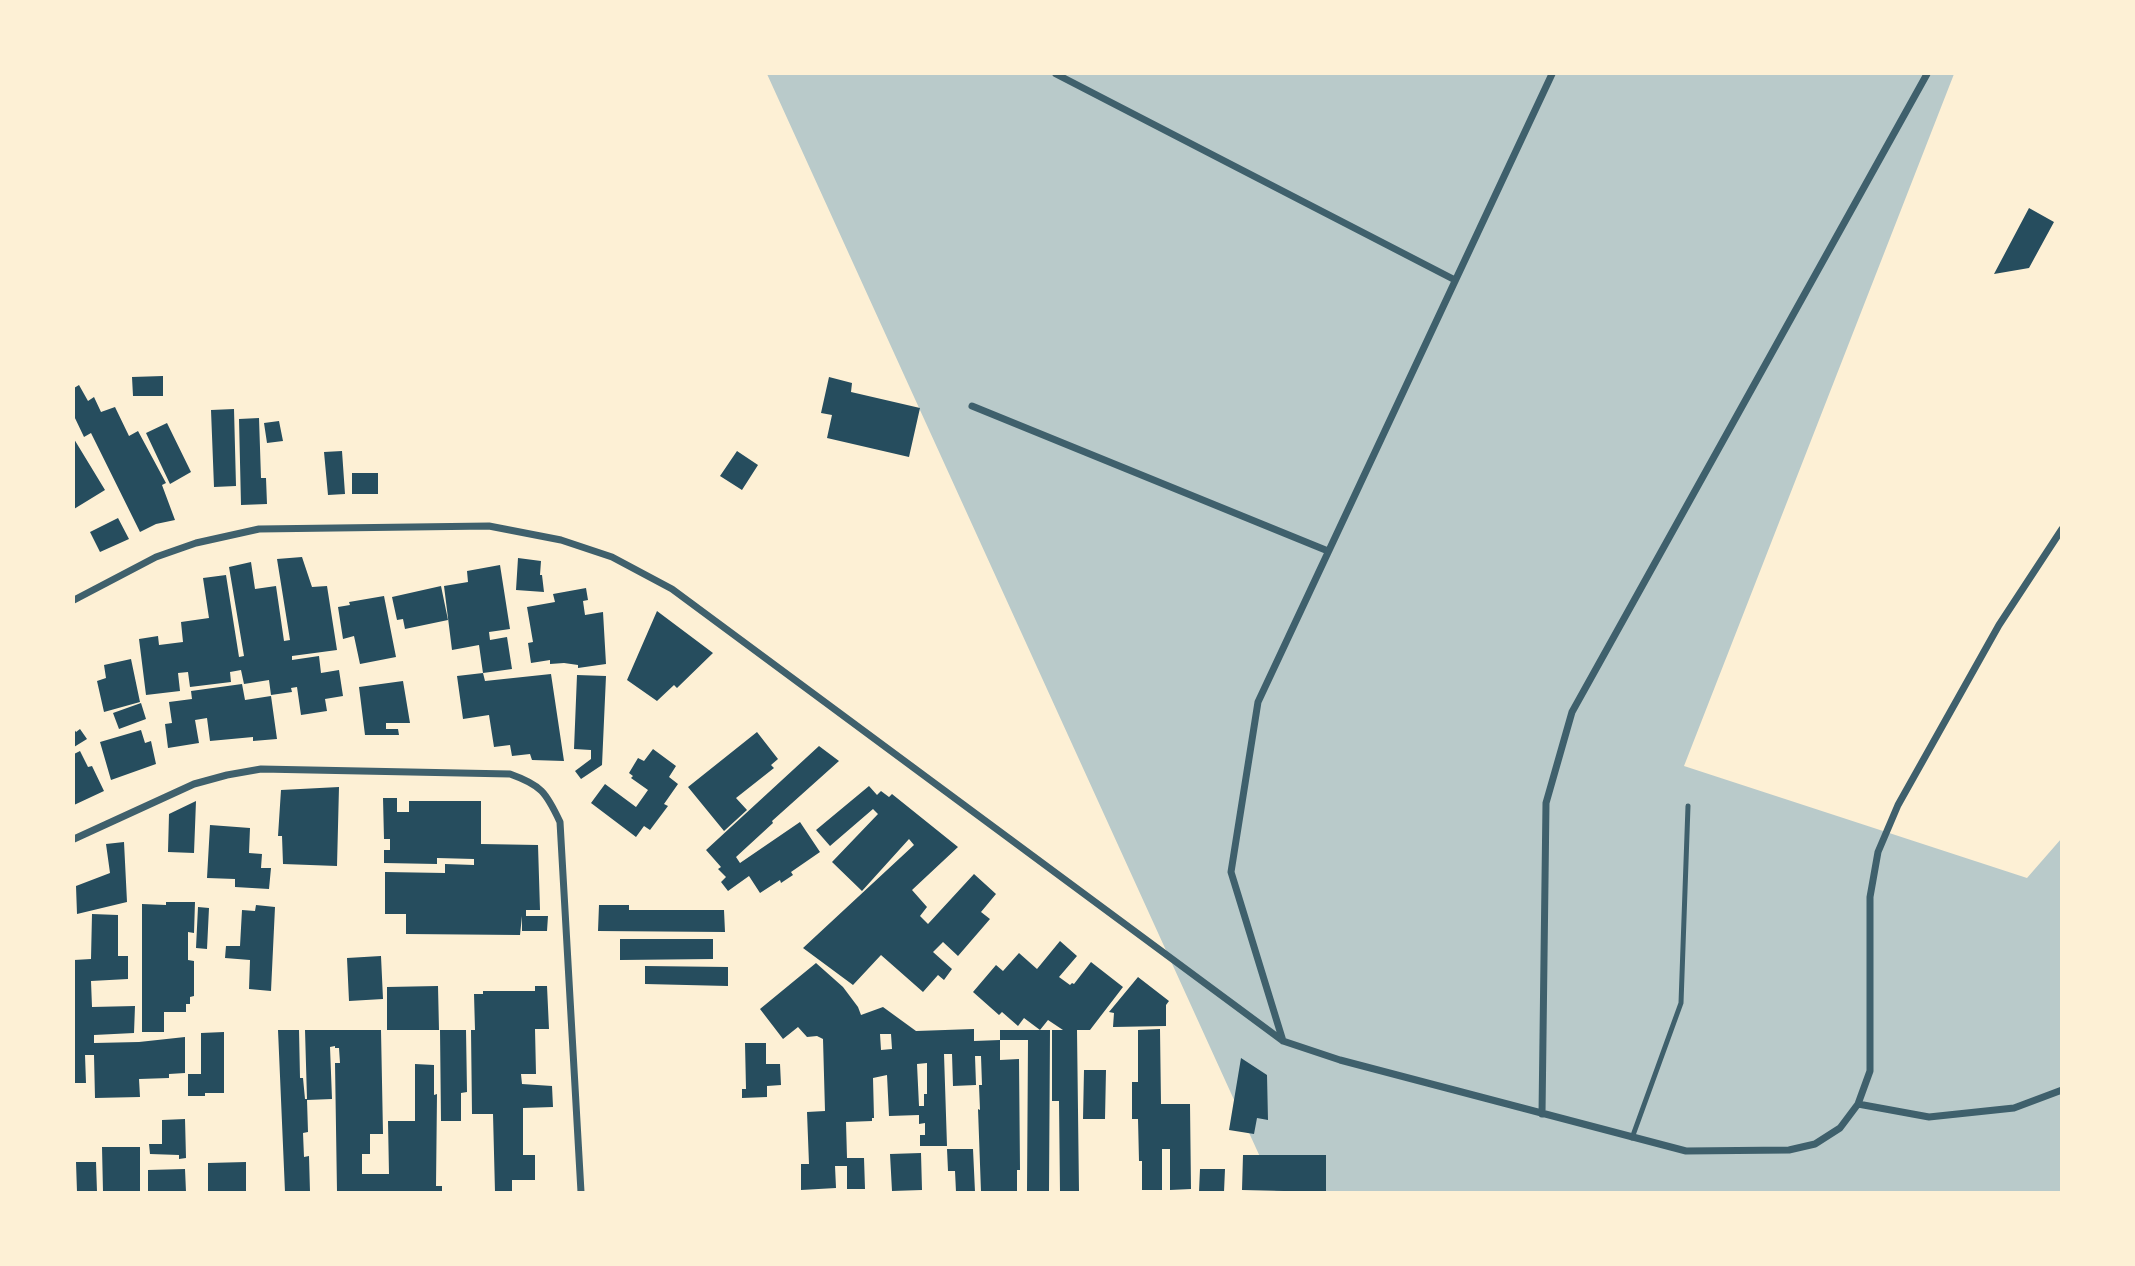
<!DOCTYPE html>
<html>
<head>
<meta charset="utf-8">
<style>
	body { margin:0 }
	#map { position:relative; width:2135px; height:1266px; overflow:hidden; background:#fdf0d5; font-family:Barlow,sans-serif }
	canvas { display:block }
	.frame { position:absolute; inset:0; border:75px solid #fdf0d5; pointer-events:none }
</style>
</head>
<body>
<div id="map">
<canvas width="2135" height="1266"></canvas>
<div class="frame"></div>
</div>
<script>
const c = document.querySelector('canvas').getContext('2d');
c.lineJoin = 'round';
function fill(path, color) {
  c.fillStyle = color;
  c.fill(path, 'evenodd');
}
function trace(path, color, width, dash) {
  c.strokeStyle = color;
  c.lineWidth = width;
  c.lineCap = dash ? 'butt' : 'round';
  c.setLineDash(dash || []);
  c.stroke(path);
}
fill(new Path2D(`
	M767,74h1187l-270,692 343,112 34,-39v353h-785z`), '#b9caca');
fill(new Path2D(`
	M2029,208l25,14 -25,46 -35,6z
	M163,376v20h-30l-1,-19z
	M829,377l23,6 -1,9 69,16 -11,49 -82,-19 5,-23 -11,-2z
	M79,385l9,16 6,-4 7,15 14,-5 14,29 9,-5 28,52 -4,2 13,35 -19,4 -16,8 -49,-99 -7,4 -10,-21v-28z
	M234,409l2,77 -22,1 -3,-77z
	M259,418l2,60h5l1,26 -26,1 -2,-86z
	M279,421l4,20 -16,2 -3,-20z
	M167,423l24,49 -21,12 -24,-51z
	M74,439l31,51 -31,19z
	M342,451l3,43 -17,1 -4,-43z
	M737,451l21,14 -16,25 -22,-14z
	M352,473h26v21h-26z
	M118,518l11,21 -29,13 -10,-20z
	M302,557l10,30 15,-1 10,64 -45,6v4l27,-4 2,17 18,-3 4,26 -18,3 2,12 -26,4 -4,-28 -6,1 1,4 -21,3 -2,-15 -25,4 -3,-14 -11,2 1,10 -41,5 -2,-15 -10,1 2,18 -34,4 -7,-56 19,-3 1,9 24,-3 -2,-20 28,-4 -6,-40 23,-3 13,82 5,-1 -15,-89 22,-5 4,27 21,-3 8,55 6,-1 -13,-81z
	M518,558l23,3 -1,14h2l2,17 -28,-2z
	M500,565l10,64 -21,3 1,8 17,-3 5,32 -29,4 2,8 66,-7 13,87 -32,-1 -2,-6 -18,2 -2,-11 -16,2 -5,-32 -26,4 -6,-43 26,-3 -4,-28 -27,5 -8,-64 24,-4 -1,-11z
	M441,586l7,34 -43,9 -2,-10 -6,1 -5,-23z
	M586,588l2,12 -5,1 2,14 18,-3 3,52 -28,4v-3l-14,-2 -14,1v-4l-19,3 -3,-20 5,-1 -6,-35 28,-5 -2,-8z
	M384,596l12,61 -36,7 -6,-28 -11,3 -5,-32 12,-2 -1,-3z
	M657,611l56,42 -36,35 -3,-3 -17,16 -30,-21z
	M131,659l9,43 -36,10 -7,-31 9,-3 -2,-13z
	M577,675l29,1 -4,89 -21,14 -6,-8 16,-12v-9l-17,-1z
	M403,681l7,42h-24v6h12l1,6h-34l-6,-48z
	M242,684l3,16 26,-4 6,43 -24,2v-4l-43,4 -3,-23 -12,2 4,23 -31,5 -3,-24 7,-1 -3,-21 23,-3 -1,-8z
	M141,703l5,16 -27,10 -6,-16z
	M74,729l2,3 4,-3 7,10 -13,8z
	M141,730l4,13 6,-2 5,23 -45,16 -11,-38z
	M757,732l21,27 -7,6 3,3 -38,30 11,12 -23,21 -36,-44z
	M819,746l20,15 -67,60 1,2 -37,34 4,6 60,-41 20,30 -29,20 2,3 -12,8 -1,-3 -20,13 -11,-17 -21,15 -7,-9 5,-5 -8,-8 3,-2 -15,-17z
	M653,749l23,17 -7,11 9,7 -14,20 4,2 -18,24 -6,-4 -8,11 -45,-34 14,-19 31,23 12,-17 -17,-12 2,-2 -4,-3 9,-15 6,3z
	M80,751l8,16 4,-1 12,25 -30,14v-51z
	M869,786l8,9 4,-4 8,6 3,-3 66,53 -46,43 15,17 -7,9 8,8 46,-50 22,20 -15,18 9,7 -32,37 -15,-14 -10,10 19,17 -8,11 -6,-5 -15,17 -42,-37 -28,30 -50,-37 111,-103 -5,-6 -47,52 -30,-29 46,-48 -5,-5 -43,37 -14,-16z
	M339,787l-2,79 -54,-2 -1,-28h-4l3,-46z
	M383,798h14v14h12v-11h72v43l57,1 2,65h-14v6h22l-1,15h-25v-15l-2,19 -114,-1v-20h-21v-42l60,1v-9l29,1v-6l-37,-1v6l-53,-1v-13h6v-11h-6z
	M196,801l-2,52 -26,-1 1,-38z
	M210,825l40,3 -1,25 13,1 -1,14h10l-2,21 -34,-2v-8l-28,-1z
	M124,842l3,60 -50,12 -1,-28 34,-13 -4,-29z
	M166,902h29l-1,31 -6,-1v28l6,1v35l-4,1v7h-4v8h-22v20h-22v-128l24,1z
	M256,905l19,2 -4,84 -22,-2 1,-29 -25,-2 1,-12h14l2,-36 13,1z
	M599,905h30v5h95l1,22 -127,-1z
	M198,907l11,1 -2,41 -11,-1z
	M92,914l26,1v41h10v23l-37,2 1,26 43,-1 -1,27 -40,2v8l45,-1 46,-5v36l-16,1v4l-30,1 1,18 -45,1 -1,-43h-9l1,28h-12v-123l17,-1z
	M620,939h93v20l-93,1z
	M1060,941l17,15 -18,21 11,8 2,-2 2,1 17,-22 32,25 -33,43h-13l2,162h-19l-1,-91h-7v-71h11l-15,-10 -8,10 -16,-12 -6,8 -16,-14 -3,3 -26,-23 23,-27 7,6 16,-18 18,16z
	M381,956l2,43 -34,2 -2,-43z
	M816,963l27,24 15,20 3,8 22,-8 33,24 58,-2v12l26,-1v20l19,-1 1,111h-3v22h-36l-3,-83 2,1 -1,-25h3l-1,-29h-6l1,29 -23,1 -1,-32h-8l3,92h-27v-11h5v-12l-6,1v-9l-30,1 -2,-41 -14,3 1,40h-2v3l-26,1 1,36h17l1,31h-18v-23h-12l1,22 -35,2v-26h8l-2,-52 18,-1 -2,-72 -6,-3 -10,1 -9,-10 -15,12 -23,-30zM880,1034h11l1,15 -11,1zM927,1063v31h-3v12h-5l-2,-42z
	M645,966l83,1v19l-83,-2z
	M1138,977l31,24 -3,4v21l-53,1 1,-14 -5,-1z
	M438,986l1,44h-52v-43z
	M535,986h12l2,43h-14l1,45h-15l1,10 30,2 1,21 -30,1v47h12v25h-23v12h-17l-2,-78h-21l-1,-84h4l-1,-36h9v-3h52z
	M1160,1029l1,75h29l1,85 -21,1v-41h-8v41h-20v-29h-3l-1,-42h-6v-37h6v-52z
	M278,1030h21l1,48h3l2,21h2l-2,-69h76l2,104h-13v20h-8v20h27l-1,-53h27v-57l19,1v30l3,-1 -1,92h6v6h-105l-2,-129h5l-1,-15h-4v-2l-5,1 2,52 -25,1 1,32 -5,1 1,24 5,-1 1,36h-25z
	M440,1030h26l1,62 -6,1v28h-20z
	M1000,1030h50l-1,162h-22l1,-152h-28z
	M224,1032v61h-19v3h-17v-22h13v-41z
	M745,1043h21v21h14l1,21 -14,1v11l-25,1v-9h4z
	M1241,1058l26,17 1,45 -11,-2 -3,16 -25,-4z
	M1084,1070h22l-1,49h-22z
	M185,1119l1,39 -7,1v-4l-29,-1 -1,-10h13v-24z
	M102,1147h38v45h-37z
	M947,1149h26l2,43h-19l-1,-21h-7z
	M921,1153l1,37 -30,1 -2,-37z
	M1243,1155h83v37l-84,-2z
	M76,1162h20l1,30h-20z
	M246,1162v30h-38v-29z
	M185,1169l1,23h-38v-22z
	M1200,1169h25l-1,23h-25z`), '#264d5e');
trace(new Path2D(`
	M1632,1138l49,-135 7,-197`), '#3f606c', 5);
trace(new Path2D(`
	M1056,74l399,206
	M972,406l356,145
	M74,600l82,-43 40,-14 63,-14 230,-3 72,14 51,17 60,32 611,452 57,19 346,91 103,-1 26,-6 25,-16 18,-24 12,-33v-174l8,-45 20,-47 101,-180 63,-96
	M74,839l120,-55 33,-9 34,-6 249,5c31,11 36,18 50,48l21,370
	M1283,1041l-52,-169 27,-170 294,-628
	M1858,1104l71,13 85,-9 48,-18
	M1542,1114l4,-311 26,-91 355,-638`), '#3f606c', 7);
</script>
</body>
</html>
